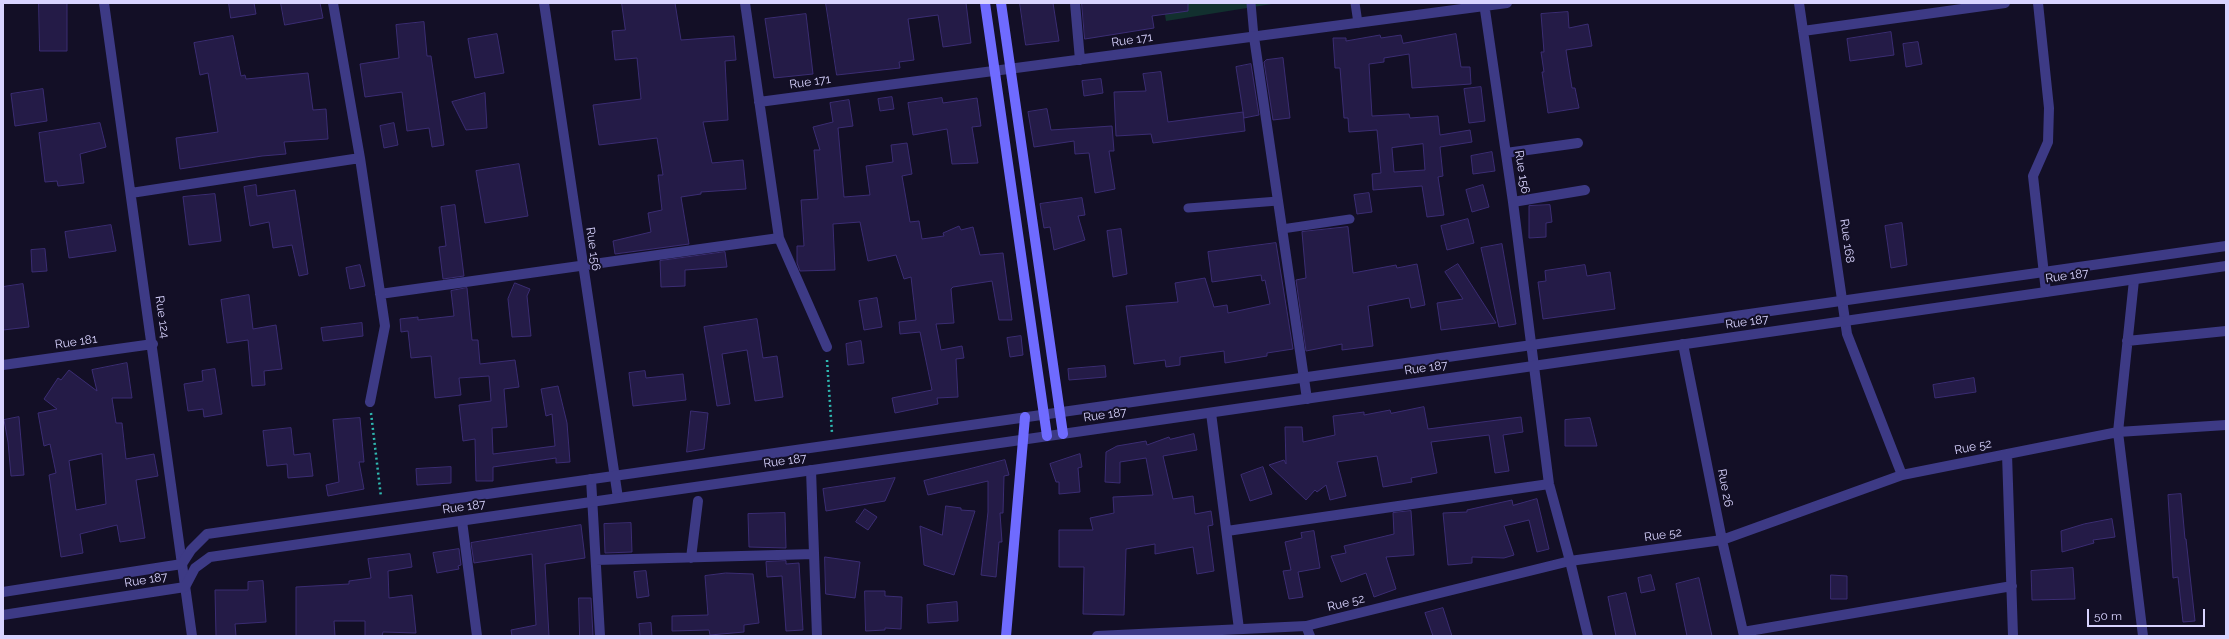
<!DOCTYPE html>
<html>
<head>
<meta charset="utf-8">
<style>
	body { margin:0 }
	#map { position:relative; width:2229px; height:639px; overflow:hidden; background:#130f26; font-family:Raleway,sans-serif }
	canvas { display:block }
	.frame { position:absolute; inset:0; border:4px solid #d9d4ff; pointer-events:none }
	.scale { position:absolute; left:2087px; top:609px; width:118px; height:18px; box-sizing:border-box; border:2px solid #d9d4ff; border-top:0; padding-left:5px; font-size:12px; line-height:14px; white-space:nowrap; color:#d9d4ff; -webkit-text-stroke:3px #130f26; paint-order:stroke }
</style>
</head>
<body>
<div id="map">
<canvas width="2229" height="639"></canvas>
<div class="frame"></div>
<div class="scale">50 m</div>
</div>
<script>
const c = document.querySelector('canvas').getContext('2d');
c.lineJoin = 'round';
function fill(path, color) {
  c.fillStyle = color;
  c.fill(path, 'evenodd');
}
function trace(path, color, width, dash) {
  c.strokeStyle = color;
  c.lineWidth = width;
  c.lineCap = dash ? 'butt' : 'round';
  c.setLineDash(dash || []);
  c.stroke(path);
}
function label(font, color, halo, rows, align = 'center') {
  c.font = font + ' Raleway,sans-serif';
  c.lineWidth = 4;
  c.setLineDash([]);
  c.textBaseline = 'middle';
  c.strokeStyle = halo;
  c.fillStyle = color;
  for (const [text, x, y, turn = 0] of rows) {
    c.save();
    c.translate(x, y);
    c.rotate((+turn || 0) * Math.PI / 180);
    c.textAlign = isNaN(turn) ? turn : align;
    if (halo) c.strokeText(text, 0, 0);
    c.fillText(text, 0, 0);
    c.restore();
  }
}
fill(new Path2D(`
	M1163,3h115l-112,18z`), '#12302f');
const building = new Path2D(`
	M39,3h28v48h-27z
	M229,3h25l2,11 -25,4z
	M281,3h39l3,15 -38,7z
	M622,3h53l6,37 53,-4 2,24 -11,1 3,59 -25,2 9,41 31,-3 3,29 -45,3v2l-20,3 8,47 -74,10 -2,-13 38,-9 -3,-19 14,-3 -4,-35h5l-6,-37 -58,7 -6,-40 48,-6 -4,-41 -22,2 -3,-29 13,-1z
	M826,3h140l5,40 -28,4 -5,-32 -30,4 6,41 -15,2 1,6 -63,7z
	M1020,3h33l6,38 -33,4z
	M1082,3h106v8l-36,5 2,12 -69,11z
	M1568,12l1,16 19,-4 4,22 -26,4 6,38h3l4,20 -31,5 -6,-41h2l-3,-20h3l-3,-38z
	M806,14l7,60 -39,4 -9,-59z
	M424,22l3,34h4l13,89 -12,2 -3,-19 -22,3 -5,-39 -37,5 -5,-33 39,-6 -3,-33z
	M1891,32l3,23 -44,6 -3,-22z
	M497,34l7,39 -29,5 -7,-39z
	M1456,34l5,33h9l1,17 -59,4 -3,-34 -25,4v4l-15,2 3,52 37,-2 1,4 28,-2 2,19 30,-5 2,12 -32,5 3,29 -5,1 6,38 -17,2 -5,-31 -49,4 -1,-16 9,-1 -4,-43 -28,2 -1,-14h-4l-4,-50h-5l-2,-30h13v3l34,-6 1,3 20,-3 2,8zM1423,144l2,26 -31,2 -2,-24z
	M233,36l8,40 4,-1 1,4 62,-6 5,37 13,-1 2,30 -44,3 2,12 -24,2 -82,13 -4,-31 42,-6 -10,-59 -8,2 -6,-32z
	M1918,42l4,22 -16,3 -3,-23z
	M1283,58l7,60 -17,2 -9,-58 2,-2z
	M1251,64l8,51 -15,3 -8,-51z
	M1161,72l7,50 75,-10 2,19 -92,12 -2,-9 -35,2 -2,-44 32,-1 -3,-17z
	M1101,79l2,14 -19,3 -2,-15z
	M1481,87l4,34 -16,2 -5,-34z
	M43,89l4,32 -32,5 -4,-32z
	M485,93l2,35 -21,2 -14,-28z
	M892,97l2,12 -14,2 -2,-12z
	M942,98l1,5 34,-5 4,28 -9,1 6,36 -26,1 -5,-35 -34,6 -5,-32z
	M849,100l4,26 -15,2 6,69 26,-2 -4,-29 27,-4 -2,-17 16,-2 5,31 -10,2 8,46 9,-1 3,18 22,-3 -1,-3 16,-7 2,4 12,-3 7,28 23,-2 9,67h-13l-7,-39 -39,6 -2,2 3,34 -18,1 5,26 21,-4 2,12 -8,1 2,38 -21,1 1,6 -43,9 -3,-15 40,-8 -12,-58 -20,2 -1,-12 17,-2 -5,-43 -7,2 -8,-24 -28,6 -8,-39 -27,2 2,46 -35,1 -3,-8v-17h7l-3,-46 17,-1 -4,-49h6l-7,-23 20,-5 -3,-19z
	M1047,109l4,21 61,-4 2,25h-5l6,38 -20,4 -6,-40 -14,1 -1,-13 -40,6 -6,-35z
	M100,123l6,24 -26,7 4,29 -26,3 -1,-5 -12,1 -6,-49z
	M394,123l4,22 -14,3 -4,-22z
	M1492,152l3,19 -22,3 -2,-18z
	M519,164l9,52 -43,7 -9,-52z
	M256,185l1,11 38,-6 13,84 -9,2 -7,-31 -19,3 -4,-26 -19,4 -6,-39z
	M1483,185l6,22 -17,5 -6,-22z
	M1369,193l3,19 -15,2 -3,-19z
	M215,194l6,47 -32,4 -6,-48z
	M1082,198l3,17 -7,1 7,24 -31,10 -4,-23 -6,1 -4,-24z
	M455,205l9,71 -21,3 -4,-32 7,-1 -5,-39z
	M1550,205l2,17 -6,1v14l-17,1v-32z
	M1468,219l6,24 -27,7 -6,-24z
	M1902,223l5,42 -16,3 -6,-42z
	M111,225l5,26 -47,7 -4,-26z
	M1348,227l5,46 43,-8 1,3 20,-4 8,41 -14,3 -2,-10 -41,8 5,40 -31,4v-6l-36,7 -10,-71 10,-2 -4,-46z
	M1121,229l6,45 -14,3 -6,-46z
	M1276,243l17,106 -26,4v3l-42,7 -1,-12 -44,6v8l-14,2 -1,-7 -31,4 -8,-58 52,-4 -3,-19 30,-5 9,29 13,-2 1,8 42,-9 -5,-24 -3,1 -1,-6 -49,7 -4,-30z
	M1502,244l14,80 -17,3 -18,-79z
	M45,249l2,22 -15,1 -1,-22z
	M725,252l2,15 -42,3v16l-24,1 -1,-26z
	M1458,264l38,59 -55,7 -4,-27 26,-4 -18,-27z
	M360,265l5,21 -15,3 -4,-21z
	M1585,265l2,11 23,-4 5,37 -72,10 -5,-37 8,-1 -1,-10z
	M515,283l15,6 -3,7 4,40 -19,1 -4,-38z
	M23,284l6,43 -26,3v-43z
	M467,288l5,52h6l2,24 35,-4 4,27 -15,2 3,38 -15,1 1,26 62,-8 -3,-32 -6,2 -5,-27 17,-3 9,37 3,39 -14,1v-5l-63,9v14h-17l-1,-42 -12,2 -4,-36 32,-4 -2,-25 -30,2 2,17 -26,3 -4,-42 -20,2 -3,-27 -7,1 -1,-13 18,-2v3l36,-4 -3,-25z
	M249,295l4,34 23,-4 6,44 -18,2 1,14 -13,1 -4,-46 -21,3 -6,-43z
	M877,298l5,29 -18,3 -5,-29z
	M757,319l6,39 14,-2 6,41 -28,4 -8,-51 -25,4 8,50 -13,2 -13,-79z
	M362,323l1,13 -40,5 -2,-13z
	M1021,336l2,19 -13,2 -3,-19z
	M861,341l3,22 -16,2 -2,-21z
	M127,363l5,35h-20l4,25h6l4,36 28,-5 4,22 -22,4 9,58 -25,4 -3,-17 -37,9 3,19 -22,4 -12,-82 7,-2 -6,-29 -6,2 -6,-33 19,-4 -13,-10 14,-21 3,2 8,-10 28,21 -5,-21zM102,454l4,50 -30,6 -7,-49z
	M1105,366l1,11 -37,3 -1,-11z
	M215,369l7,45 -18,3 -1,-8 -15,2 -4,-27 19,-3 -1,-10z
	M645,371l1,7 37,-4 3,26 -53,6 -4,-33z
	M1974,378l2,14 -41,6 -2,-13z
	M1424,407l4,22 93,-12 2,15 -20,3 6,36 -14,2 -6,-38 -58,7 6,31 -26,5 1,4 -29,5 -6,-31 -40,6 9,34 -16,4 -4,-15 -9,7 -2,-2 -9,10 -37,-35 15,-5 2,4 -1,-37h17l1,15 32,-7 -2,-19 31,-4v3l26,-5 1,3z
	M691,411l17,2 -4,36 -17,3z
	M19,417l5,58 -13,1 -3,-34 -4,-22z
	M360,418l4,44h-5l5,27 -36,7 -2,-11 13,-3 -6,-62z
	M1590,418l7,28h-32v-26z
	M291,428l3,27 16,-2 3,23 -25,2 -1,-14 -20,2 -4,-35z
	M1194,434l3,16 -34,6 10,43 20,-3 2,18 16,-3 2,14 -5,1 6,45 -17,3 -4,-27 -38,7v-10l-29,5 -2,66 -41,-1 1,-47h-25v-37h34l-3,-12 24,-5 -1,-16 40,-2 -7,-37 -26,4v21l-15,-1 1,-30 11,-6 29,-5 1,4 22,-8 1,2z
	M1080,454l2,13 -4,1 2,24 -21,2v-12h-3l-6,-18z
	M1005,460l4,15 -5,1 -1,37h-3l2,29h-3l-3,35 -15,-2 7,-63v-31l-60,14 -4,-14z
	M451,467v16l-34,2 -1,-16z
	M1263,467l9,27 -22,7 -9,-26z
	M895,478l-10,23 -59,10 -3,-22z
	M2181,494l4,45h1l9,82 -12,1 -5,-45 -5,1 -5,-83z
	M1537,499l12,50 -12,3 -8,-32 -25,6 10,29 -10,3 -32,-1v6l-24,2 -5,-52 24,-1v-2l45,-10 1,5z
	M946,506l15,2v2l14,1 -21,64 -30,-10 -4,-39 22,9z
	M865,509l12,8 -9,13 -12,-8z
	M1411,511l3,44 -28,2 10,32 -22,8 -8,-24 -25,9 -10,-26 15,-3 -2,-7 50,-12 -1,-21z
	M785,513l1,35 -37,-1 -1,-33z
	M2112,519l3,18 -22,3 1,3 -32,9 -1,-21 23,-7z
	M631,523l1,29 -27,1 -1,-29z
	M581,525l4,33 -40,6 4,72h-37l-1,-6 25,-5 -4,-71 -58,9 -3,-20z
	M1314,531l6,37 -22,4 5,25 -14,2 -6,-28 8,-1 -6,-28 17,-4 -1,-5z
	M459,549l2,16 -3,1 1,3 -22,4 -4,-20z
	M410,554l2,13 -24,4 1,27 23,-3 4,38 -33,-1 -1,4h-17v-15h-31l1,15h-39v-49l53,-3v-3l22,-3 -3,-19z
	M825,557l35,5 -5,36 -29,-4z
	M786,561v3l13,-1 4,67 -17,1 -4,-55 -15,1 -1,-15z
	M2073,568l2,31 -43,1 -1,-29z
	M646,571l3,25 -12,2 -3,-26z
	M726,573l27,1 6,49 -15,2v7l-34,3 -1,-5 -37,1v-15l36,-1 -3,-39z
	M1651,575l4,15 -14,3 -3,-15z
	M1831,575l16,1v23h-16z
	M1699,578l13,58h-25l-11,-52z
	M263,581l3,41 -31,2 1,12h-20l-1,-46h33v-8z
	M865,591h20v5l17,1 -1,32 -16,-1v2l-19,1z
	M1626,593l10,43h-20l-8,-39z
	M579,598h12l2,38h-13z
	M957,602l1,19 -30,2 -1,-18z
	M1443,608l9,28h-19l-8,-23z
	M651,623l1,13h-12l-1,-12z`);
fill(building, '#241b47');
trace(building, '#3b2d73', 1);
trace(new Path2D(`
	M827,360l5,73
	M371,413l10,84`), '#2fb8b0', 2.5, [2, 3]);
trace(new Path2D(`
	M1251,3l3,34
	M1355,3l3,20
	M1188,208l90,-7
	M1282,229l68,-10`), '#3d3a85', 9);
trace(new Path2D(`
	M104,3l88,633
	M333,3l27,155 25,168 -15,76
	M544,3l74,495
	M745,3l34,235 48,109
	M1075,3l5,57
	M1484,3l29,199 36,282 21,77 18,75
	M1799,3l48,331 55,141
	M2038,3l11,105 -1,34 -15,34 13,116
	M1803,31l202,-28
	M1254,37l53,362
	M759,102l748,-99
	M1506,153l72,-10
	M131,193l229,-35
	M1513,202l72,-12
	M2134,280l-16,152 25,204
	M380,294l399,-56
	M2127,341l99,-10
	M1683,344l39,196 22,96
	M3,365l150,-21
	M1211,413l28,216
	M2007,454l6,182
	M811,470l6,166
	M591,479l9,157
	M462,521l15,115
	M1227,531l322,-47
	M691,558l7,-57
	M596,560l218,-6
	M1306,626l4,10
	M1743,632l269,-46
	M1097,636l209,-10 264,-65 152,-21 180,-65 216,-43 108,-7`), '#3d3a85', 10);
trace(new Path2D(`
	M3,592l179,-28 9,-14 16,-16 2019,-288
	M3,615l182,-28 10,-19 15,-11 2016,-291`), '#3d3a85', 10);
trace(new Path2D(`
	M985,3l62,433
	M1001,3l62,431
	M1006,636l19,-219`), '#6f6bff', 10);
label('12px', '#d9d4ff', '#130f26', [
	["Rue 171",1132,40,-8],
	["Rue 171",810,82,-8],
	["Rue 156",1522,172,81],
	["Rue 168",1847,241,82],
	["Rue 156",593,249,82],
	["Rue 187",2067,276,-8],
	["Rue 124",162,317,82],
	["Rue 187",1747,322,-8],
	["Rue 181",76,342,-8],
	["Rue 187",1426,368,-8],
	["Rue 187",1105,415,-8],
	["Rue 52",1973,447,-11],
	["Rue 187",785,461,-8],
	["Rue 26",1725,488,79],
	["Rue 187",464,507,-8],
	["Rue 52",1663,535,-8],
	["Rue 187",146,580,-9],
	["Rue 52",1346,603,-14]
]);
</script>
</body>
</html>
